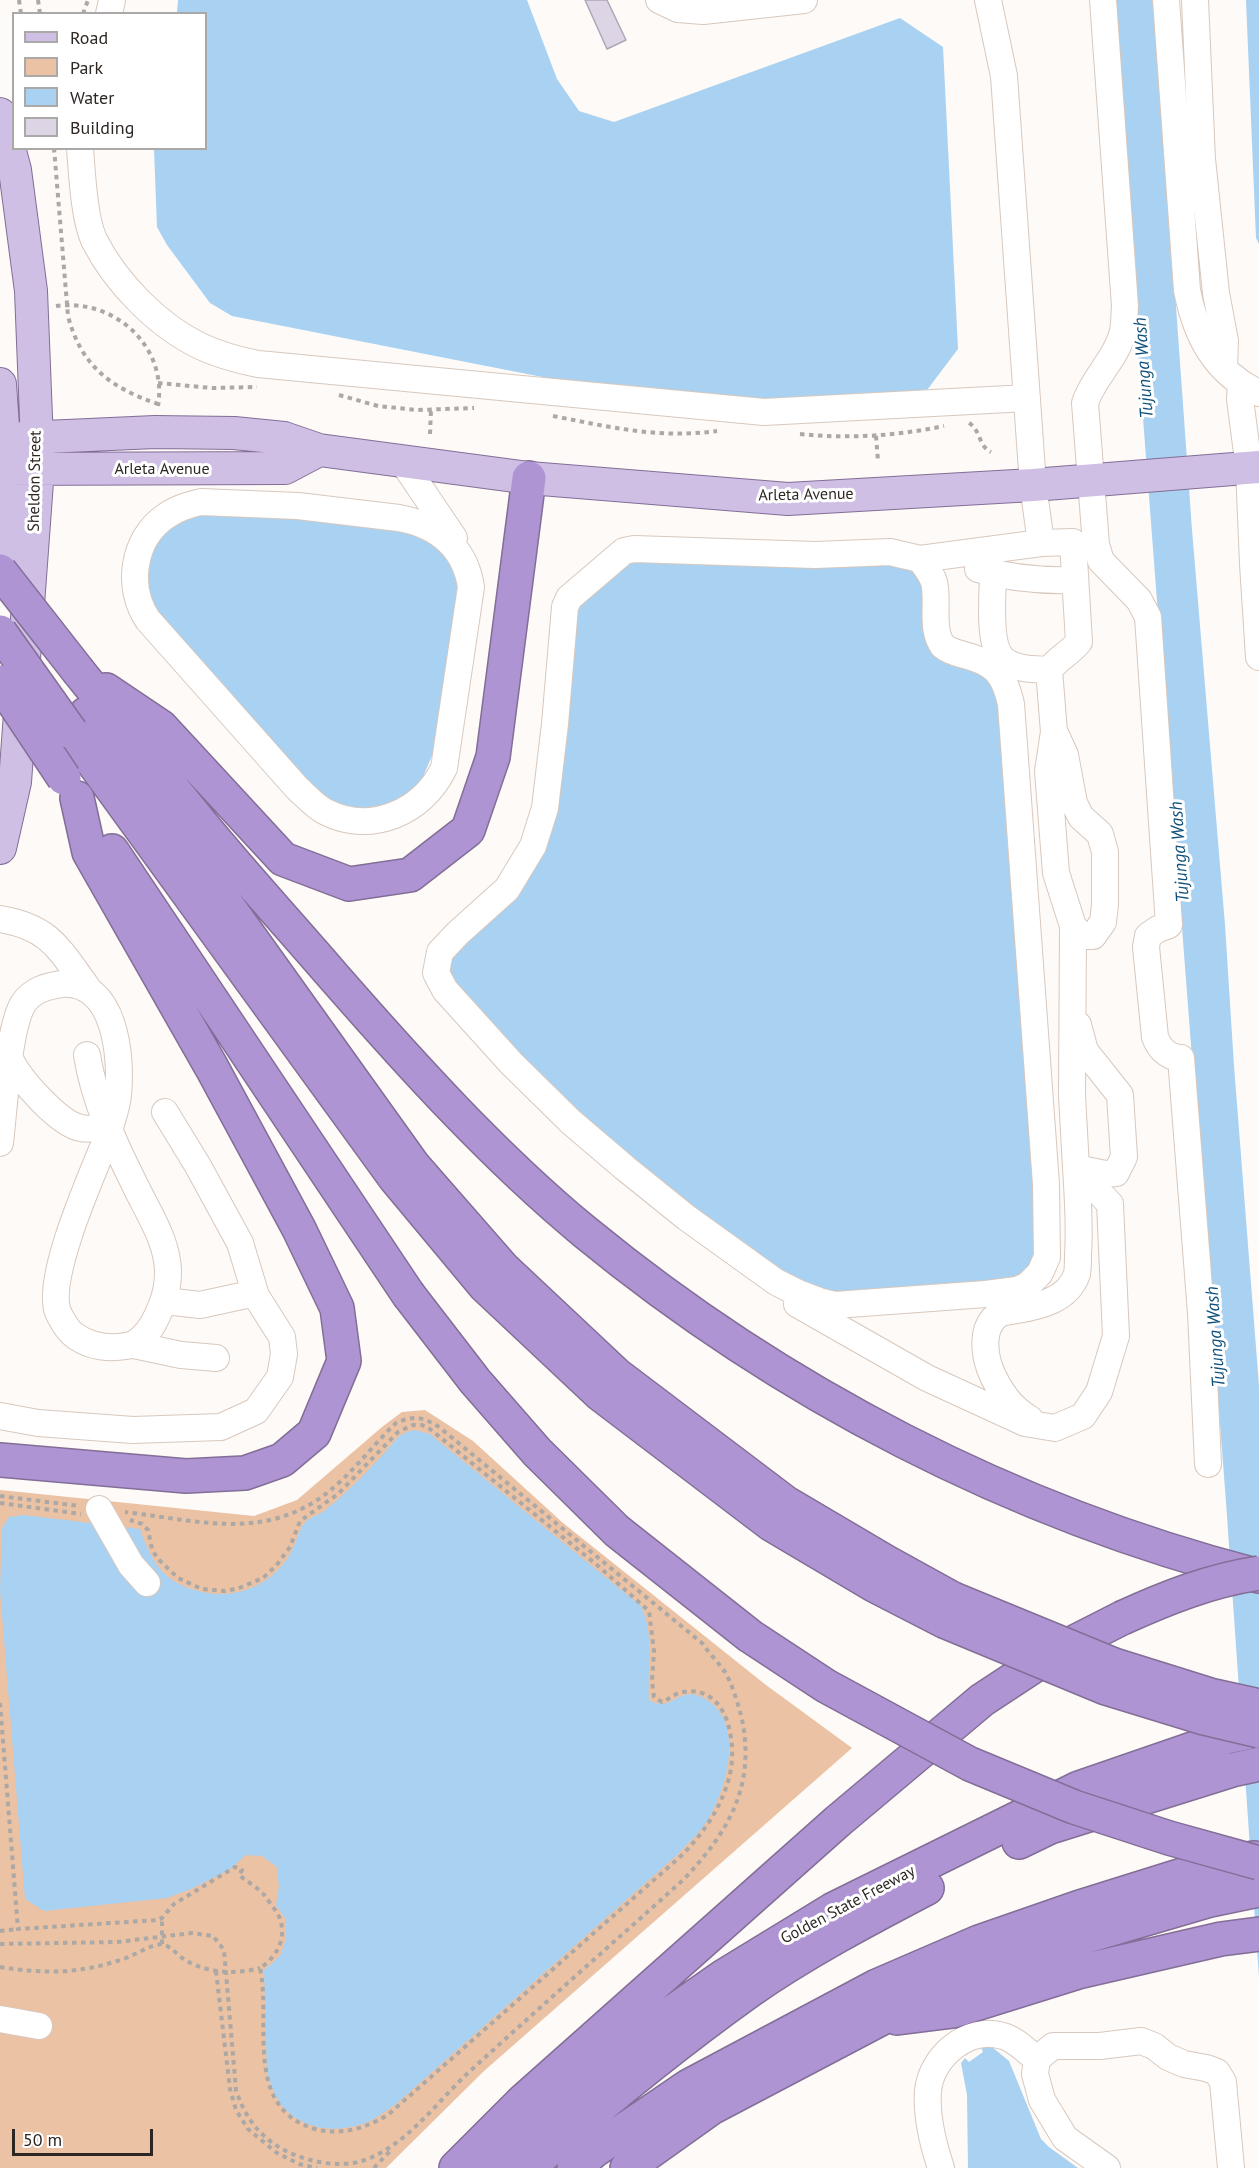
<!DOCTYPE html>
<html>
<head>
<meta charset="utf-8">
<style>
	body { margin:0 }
	#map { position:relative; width:1259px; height:2168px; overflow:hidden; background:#fdfaf7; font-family:"PT Sans",sans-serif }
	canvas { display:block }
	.legend { position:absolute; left:12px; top:12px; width:195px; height:138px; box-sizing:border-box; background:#fff; border:2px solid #aba9a7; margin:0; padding:8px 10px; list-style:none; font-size:18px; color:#2d2723 }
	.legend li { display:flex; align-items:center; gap:12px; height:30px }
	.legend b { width:30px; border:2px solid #aba9a7 }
	.scale { position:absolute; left:12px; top:2129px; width:141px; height:27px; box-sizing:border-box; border:3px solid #2d2723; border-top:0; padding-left:8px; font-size:18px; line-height:21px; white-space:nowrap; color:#2d2723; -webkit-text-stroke:4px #fff; paint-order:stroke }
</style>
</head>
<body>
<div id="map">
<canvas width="1259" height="2168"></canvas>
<ul class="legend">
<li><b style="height:8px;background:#cfbfe5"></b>Road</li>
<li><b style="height:16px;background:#ebc2a4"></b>Park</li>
<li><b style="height:16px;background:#a8d1f2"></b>Water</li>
<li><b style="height:16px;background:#ddd5e6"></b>Building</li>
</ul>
<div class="scale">50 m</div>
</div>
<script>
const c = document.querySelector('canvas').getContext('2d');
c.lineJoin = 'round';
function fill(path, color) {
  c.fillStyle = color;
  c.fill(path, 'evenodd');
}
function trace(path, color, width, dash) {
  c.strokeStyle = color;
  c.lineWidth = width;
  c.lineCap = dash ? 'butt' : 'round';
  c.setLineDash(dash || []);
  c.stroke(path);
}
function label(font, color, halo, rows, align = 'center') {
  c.font = font + ' "PT Sans",sans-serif';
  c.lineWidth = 6;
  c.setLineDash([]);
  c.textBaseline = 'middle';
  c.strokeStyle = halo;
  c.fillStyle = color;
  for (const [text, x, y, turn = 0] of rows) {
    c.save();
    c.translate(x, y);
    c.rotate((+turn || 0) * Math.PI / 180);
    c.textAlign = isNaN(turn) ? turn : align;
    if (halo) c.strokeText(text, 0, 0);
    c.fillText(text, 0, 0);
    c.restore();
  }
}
fill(new Path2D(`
	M425,1410l48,31 90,82 203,162 86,63 -368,323 -98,97h-386v-678l254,26 43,-16 85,-73 20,-15z`), '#ebc2a4');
fill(new Path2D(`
	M178,0h349l30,79 22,32 35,11 286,-104 43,29 15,302 -34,45 -147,17 -199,-27 -346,-68 -22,-13 -43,-58 -10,-18 -3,-78 52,-1v-134l-29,-1z
	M1111,0h43l38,530 33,395 9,141 25,320v591l-33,-475z
	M1246,0h13v244l-3,-6z
	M190,511l151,9 76,15 31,21 15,24 -27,166 -18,43 -32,24 -64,-5 -182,-206 5,-55z
	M894,559l21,10 13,19 3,51 49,26 23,31 39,541 -14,40 -187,20 -43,-11 -108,-75 -141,-123 -102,-115 3,-16 77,-82 48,-269 48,-45z
	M415,1430l15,4 211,172c14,29 6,64 8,94 24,14 28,-16 55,-2 44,24 22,97 -1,129 -7,9 -17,18 -25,27l-281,249c-7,5 -15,11 -23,16 -29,15 -68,14 -91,-12 -8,-9 -12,-22 -16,-33l-3,-104 16,-14 6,-17 -1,-21 -9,-13 3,-18 -2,-20 -15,-11 -16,-1 -17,15 -38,19 -24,9 -123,13 -19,-12 -25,-309 2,-62 7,-11 15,-2 116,14c11,31 22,52 55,61 34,11 71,-1 92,-31 7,-9 13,-32 18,-37 6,-5 14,-7 20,-12 22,-17 43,-39 62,-60 10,-12 12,-17 28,-20z
	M980,2045l12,2 17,14 32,78 8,8 29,21h-110l-1,-73 -6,-32 4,-5 4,4 14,-10z`), '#a8d1f2');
const building = new Path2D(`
	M585,0h22l19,40 -19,9z`);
fill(building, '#ddd5e6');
trace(building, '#aea7b7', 1.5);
const minor = new Path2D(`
	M659,0l19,9 25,2 101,-11
	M988,0l16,76 29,409 8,58
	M1103,0l22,306c-1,9 0,20 -3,29 -7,25 -29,43 -37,68l11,142 5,16 38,39 9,17 21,308 -11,4 -10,7 -2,11 9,90c4,11 13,21 26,21l20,255 7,151
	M1166,0l21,290c9,46 28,83 72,103
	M1195,0l7,159 14,134 9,48 -1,27
	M109,14l3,-14
	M80,148c2,25 4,70 14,92 22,43 63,85 106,106 19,9 38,14 58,18l506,48 263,-14
	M1241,384l-1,15 9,69 4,96 6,93
	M402,461l52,77
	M201,502l97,4 101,12c38,7 66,29 72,69l-27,181c-21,44 -73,67 -118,44 -11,-5 -20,-16 -29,-24l-149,-168c-22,-32 -16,-81 18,-104 11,-8 23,-11 35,-14z
	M634,549l181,6 75,-3 30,7c5,7 11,14 14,23 5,19 -4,47 9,64 6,5 14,7 21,9 31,8 40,18 47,49l35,480 1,73 -7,16 -12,12 -11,5 -31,4 -151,11 -16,-4 -21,-8 -22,-11 -89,-64 -62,-50 -54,-46 -60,-59 -66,-73 -9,-17 4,-21 18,-19 49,-44 26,-43 12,-38 10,-84 10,-117 4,-9 55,-47z
	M978,569c31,9 64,12 97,11
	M993,573c0,21 -6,74 11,87 12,10 31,9 45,10
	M1056,735l9,20 9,48 7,14 19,17 5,18v52l-2,18 -10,14h-11l-9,-10
	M0,919c50,8 59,30 87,68
	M10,1059c10,21 49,65 71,69 9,2 20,-1 29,-1
	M0,1143c4,-32 8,-114 23,-139 9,-14 24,-18 39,-20 53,-4 60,72 56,111 -1,13 -7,27 -10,40 -15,38 -60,136 -51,174 2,7 11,22 17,26 16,12 33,14 52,11 11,-1 21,-12 27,-22 9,-17 15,-32 15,-52 0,-31 -21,-61 -34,-89 -20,-40 -40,-83 -47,-128
	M165,1301l35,4 46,-10 10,1
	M797,1304l130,74 98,45 30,5 28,-12 16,-24 17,-56 -6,-132 -34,-36 -4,-73 1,-169 -17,-53 -8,-102 6,-39 -5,-62c9,-12 21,-17 30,-28l-6,-100 -32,1 -121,16
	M134,1345l47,10 35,3
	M0,1416l38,7 95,7 88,-3 35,-16 24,-34 4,-23 -2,-17 -26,-41 -16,-53 -42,-77 -33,-54
	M1030,1419c-19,-11 -32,-30 -40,-50 -6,-17 -9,-43 9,-55 5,-2 13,-3 18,-4 23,-4 51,-10 60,-36 1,-6 1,-13 1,-19 2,-29 0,-58 -2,-87l29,6 11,-1 8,-16 -4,-62 -35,-44 -7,-26
	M99,1509l32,56 16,18
	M0,2019l39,7
	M941,2168c-8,-24 -15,-51 -13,-77 3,-34 40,-66 75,-55 12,3 24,16 34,23
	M1107,2168l-42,-30 -23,-38 -7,-26 2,-15 16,-13h47l41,-5 13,5 14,11 16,7 22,4 11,4 6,10 8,86`);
const major = new Path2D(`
	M0,114l15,56 16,121 7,177 -23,314 -15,66
	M0,384l6,85v61l-6,50
	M0,439l155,-7 79,1 50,5 35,12 210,28 259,21 245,-14 226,-18
	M0,469l285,-1 34,-18`);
const highway = new Path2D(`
	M79,672c42,52 83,104 125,155 42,51 87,100 130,150 77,88 160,180 251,255 196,161 428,281 674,344
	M106,690l55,37 122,132 66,25 61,-9 58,-45 25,-73 36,-279
	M86,714l96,128 231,323 90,103 114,107 169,128 100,59 67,37
	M71,732l324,446 90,108 115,108 171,130 103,61 70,36
	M112,851l296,443
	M0,1460l186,16 59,-3 37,-13 32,-27 30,-72 -7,-53 -38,-79 -87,-161 -123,-216 -12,-54
	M1019,1842l31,-15 182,-57 27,-6
	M897,2018l56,-7 125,-39 143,-33 38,-5
	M456,2168l67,-67 315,-280 144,-121 73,-48 67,-34
	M488,2168l139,-124 97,-68 108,-66 247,-122 148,-51 32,-7
	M528,2168c71,-62 144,-122 221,-177 56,-39 117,-71 178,-103
	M574,2168l21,-18 94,-64 188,-100 102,-44 98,-34 131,-41 46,-9
	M627,2168l84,-60 232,-122 80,-31 187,-55 49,-10`);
trace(minor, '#d8c8bd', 28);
trace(major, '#826e96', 34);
trace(highway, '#826e96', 36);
trace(new Path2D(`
	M19,0l2,14
	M38,0l2,14
	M83,14l5,-14
	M54,148l14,168c13,50 43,72 90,88
	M56,306c58,-8 112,40 102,100
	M158,383l54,5 45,-1
	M339,395l39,11 39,4 57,-2
	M553,416c57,11 106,23 164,15
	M969,423c12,7 9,23 22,29
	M430,434l1,-24
	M800,434c48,5 96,2 144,-8
	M876,436l2,25
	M0,1496l79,10
	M0,1503l81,11
	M0,1703l18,226 140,-9 4,-2 12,-14 61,-37 7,3 -3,5c7,6 20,13 26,21 4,6 12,15 15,23 7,20 -4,39 -20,49 12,55 -18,139 55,161 26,7 52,-1 74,-15l292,-258c22,-22 40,-48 48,-78 9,-32 0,-94 -46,-86 -8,1 -13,7 -21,10l-8,-5 -2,-16 2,-30 -5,-40 -52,-46 -167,-136 -8,-4h-9l-15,7 -60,62 -38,27 -10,26 -14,19 -13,12 -24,10 -14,3 -23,-2 -24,-11 -21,-20 -5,-9 -4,-19 -6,-6 -12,-4
	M0,1931l18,-2
	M0,1944l117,-2 75,-9 21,3 11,14 12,140c14,44 45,66 89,73 15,2 32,1 45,-5 40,-17 68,-57 99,-86 71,-65 143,-128 214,-192 46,-48 74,-96 58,-165 -4,-14 -9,-31 -16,-43 -7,-10 -16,-19 -23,-29l-263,-216c-16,-10 -25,-12 -43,-4 -19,18 -35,39 -54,57 -67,64 -134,42 -217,32
	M162,1944v-26
	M0,1967c44,7 80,7 123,-8 13,-4 26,-14 39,-15 9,2 15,11 23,16 23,13 49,15 75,8
	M216,1971l14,118 6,21 12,19 29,24 22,11 18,4
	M374,2168l18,-19`), '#aca8a5', 4, [4.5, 4.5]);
trace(minor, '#fff', 26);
trace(major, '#cfbfe5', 32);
trace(highway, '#af94d4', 33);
const highwayBridge = new Path2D(`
	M0,571l79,101
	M0,632l71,100
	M0,682l64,96
	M408,1294l67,87 62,71 80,79 133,105 76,50 144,78 104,43 95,31 90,25
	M953,1599l161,66 96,30 49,11
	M1122,1618c44,-20 89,-38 137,-45
	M944,1621l162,67 98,30 55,13`);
trace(highwayBridge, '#826e96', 36, []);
trace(highwayBridge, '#af94d4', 33);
label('16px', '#2d2723', '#fff', [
	["Arleta Avenue",162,469],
	["Sheldon Street",35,481,-89],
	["Arleta Avenue",806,495,-1],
	["Golden State Freeway",848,1905,-28]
]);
label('italic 18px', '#0e507a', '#fff', [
	["Tujunga Wash",1144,368,-94],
	["Tujunga Wash",1180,852,-94],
	["Tujunga Wash",1216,1337,-94]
]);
</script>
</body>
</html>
